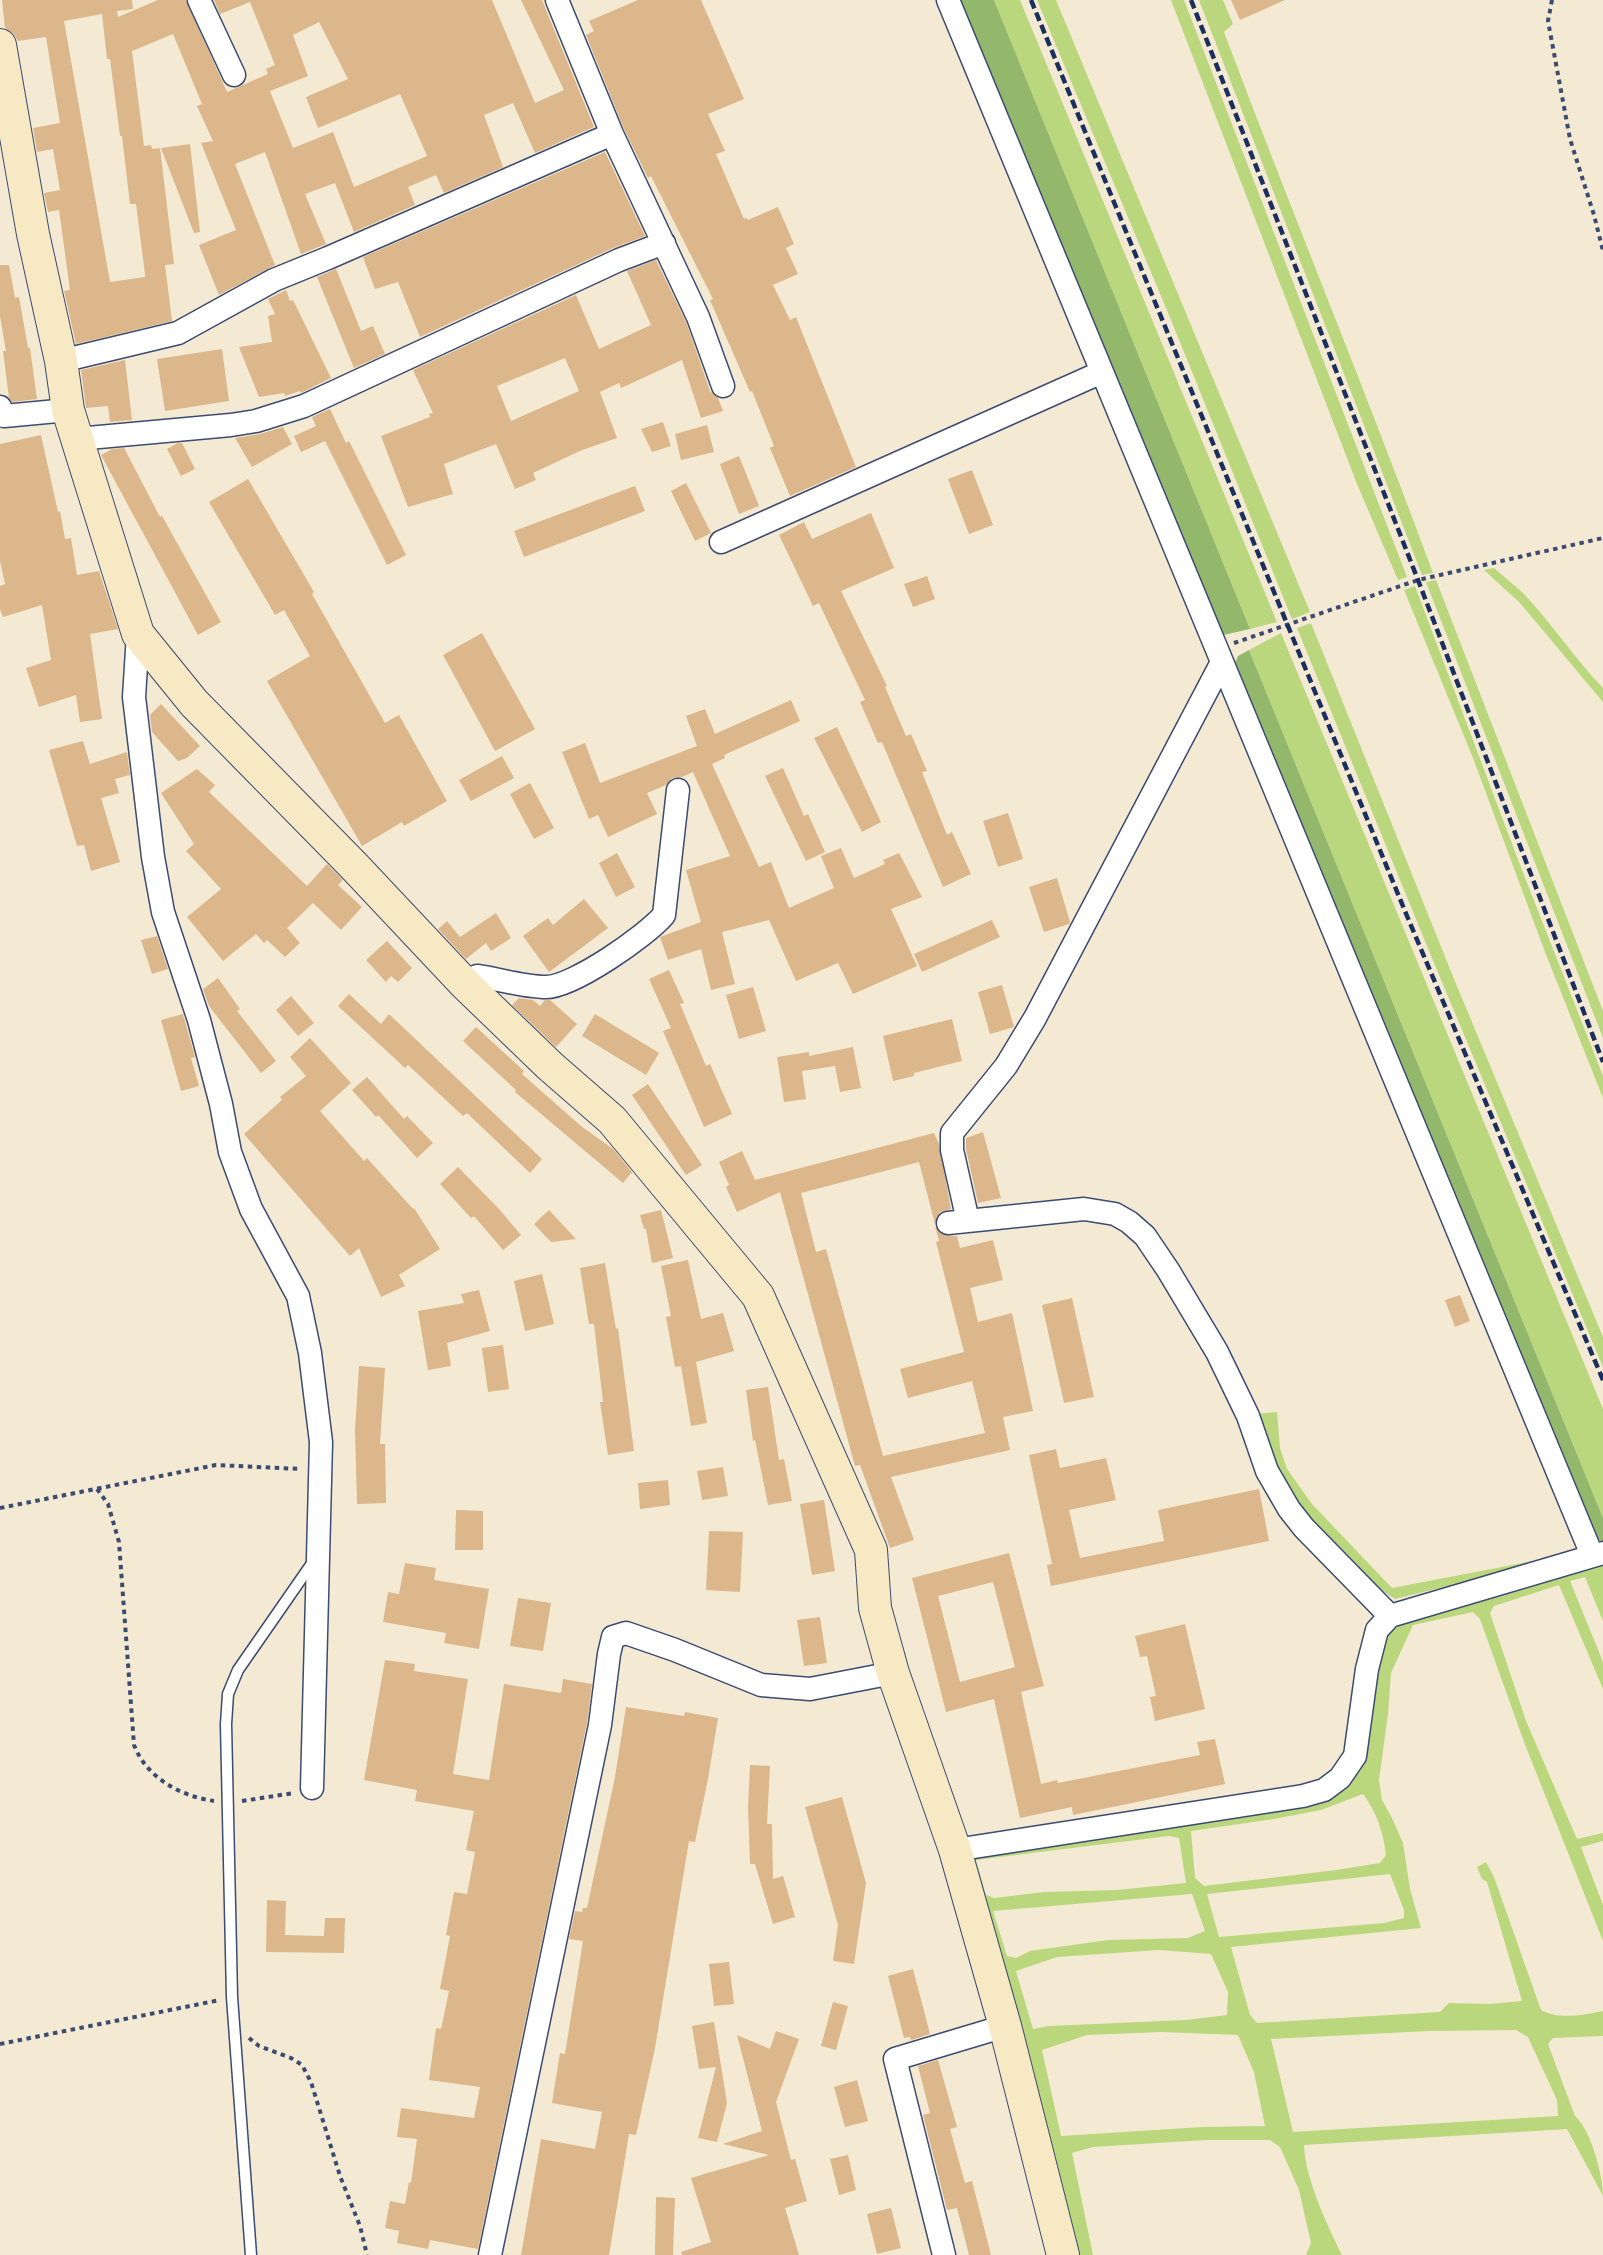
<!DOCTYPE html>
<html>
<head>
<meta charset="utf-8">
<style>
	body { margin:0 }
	canvas { display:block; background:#f4ead3 }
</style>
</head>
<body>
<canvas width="1603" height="2255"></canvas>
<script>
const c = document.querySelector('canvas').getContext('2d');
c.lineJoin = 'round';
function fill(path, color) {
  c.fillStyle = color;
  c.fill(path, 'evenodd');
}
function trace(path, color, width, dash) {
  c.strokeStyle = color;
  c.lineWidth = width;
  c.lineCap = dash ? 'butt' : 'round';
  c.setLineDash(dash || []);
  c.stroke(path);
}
fill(new Path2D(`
	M994,0h26l257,622 -27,7z
	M1037,0h19l254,612 -18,7 -121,-299z
	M1171,0h13l223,577 -9,3 -41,-96z
	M1199,0h24l10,24 -9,8c68,181 142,359 209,541l-11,2z
	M1494,568c9,8 19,16 28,24 29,30 52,66 81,96v14l-83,-99 -36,-33z
	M1436,580l167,431v27l-177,-456z
	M1415,586l105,279 83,211v22l-58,-146 -72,-194 -69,-168z
	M1311,623l143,356 149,358v30l-174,-416 -132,-323z
	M1281,633l322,776v109l-354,-868z
	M1277,1412l3,36 7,21 25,35 80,84 183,-35 -5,3 -175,43 -27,-18 -67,-72 -16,-25 -30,-70z
	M1603,1563v58l-18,-44 -15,4 33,81v27l-44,-104 -65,21 -4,7 36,108 51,118 26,-6v8l-22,6 22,58v36l-79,-199 -44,-123 -7,-7 -60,13 -22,48 -3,41 -9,66 3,20 10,18 11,25 7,46 11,39 -190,19 19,68 7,8 183,-11 9,-9 40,1 33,-3 -35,-119 -5,-3 -5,-12 9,-5 8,15 47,133c18,10 42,5 62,1v25l-50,2 -5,6 27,72c16,14 28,59 28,80l-36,-67 -263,16c1,33 23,80 38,110h-36l5,-12 -12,-53 -19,-43 -10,-7h-64l-113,7 -21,6 21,102h-21l-108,-399 382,-70 28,-121 11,-29 14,-15zM1363,1794c14,19 20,37 23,61l-6,8 -44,7 -132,16 -9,-8 -4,-47 83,-12 47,-9zM1169,1836l10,2 7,45 -69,7 -73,2 -50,6 -8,-3 -10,-35zM1390,1874l14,36v8l-20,5 -165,14 -12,-43zM1192,1894l13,37 -17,7 -80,2 -78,11 -14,7 -9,-2 -14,-45zM1159,1950l52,4 17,38 -1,23 -41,5 -137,6 -16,3 -17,-58 41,-14zM1516,2030l12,7 29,63 1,16 -265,16 -22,-93 158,-8zM1162,2032l76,3 16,37 11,54 -63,1 -141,9 -19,-86 45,-15z`), '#bad77d');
fill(new Path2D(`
	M959,0h35l256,629 -31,7z
	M1249,650l354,868v24l-9,-5 -359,-874 3,-7z`), '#93b86c');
fill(new Path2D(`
	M2,0h130l1,9 -16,2 1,6 40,-17h28l41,92 41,-18 -2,-5 9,-4 -25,-63 -30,12 -6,-14h278l43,103 29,-13 -43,-90h21l52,127 -59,26 -22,-50 -29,12 19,52 -59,26 -8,-18 -28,12 7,18 -61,27 -19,-49 -30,11 21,50 -25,10 -36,-102 -30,12 40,101 -56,30 -20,-50 37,-15 -35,-87 12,-2 -16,-35 5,-2 -29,-70 -41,17 12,95 7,-1 1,4 8,-1 14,116 -9,1 7,56 -96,23 -12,-53 6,-1 -11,-80 -11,2 -4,-19 16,-3 -7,-41 -16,3 -4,-24 27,-5 -14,-86 -28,4 -5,-8 -8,-5zM102,14l5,45h3l10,77h2l8,68h6l9,70v3l-35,5 -46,-261zM319,22l29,57 -42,18 12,31 82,-34 27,62 -73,31 -21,-55 -40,16 -23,-57 38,-15 -15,-41z
	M638,0h63l43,99 -36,15 17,37 -9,3 28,65 3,-1 1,2 30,-13 16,37 -8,4 12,26 -25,11 17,35 6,-3 60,150 -66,29 -20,-48 4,-2 -22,-55 -2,1 -40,-92 3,-1 -62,-123 -3,2 -24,-49 -38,-94 8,-4 -5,-10z
	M1231,0h54l-45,20z
	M190,144l10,88 -6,1 -33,-85z
	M605,152l40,84 -32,12 -193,89 -22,-55 -23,7 -12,-32z
	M656,260l30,62 24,69 8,7 5,13 -22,7 -19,-58 -61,28 -2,-5 -19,9 17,46 -35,12 -49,23 3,7 -21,9 -19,-45 -52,20 9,30 -45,13 -27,-71 49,-19 -1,-3 4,-1 -20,-43 163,-75 23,54 52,-24 -24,-54zM565,358l14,33 -68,30 -14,-35z
	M0,265h9l6,33 4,-1 9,51h2l7,51 -25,3 -3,-4 -6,-47h3l-6,-35z
	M336,269l25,62 12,-5 12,28 -31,14 -37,-91z
	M286,290l4,11 3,-1 38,78 -30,15 -1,-2 -15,5 -1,-3 -25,4 -20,-50 33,-5 -4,-26 7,-2 -7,-15z
	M222,349l7,52 -64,10 -8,-52z
	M125,360l7,60 -22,2 -2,-16 -22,2 -5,-38z
	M330,409l16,34 3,-2 57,114 -19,10 -62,-124 -24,11 -7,-16 22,-10 -4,-9z
	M663,422l8,24 -19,6 -11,-23z
	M707,425l7,27 -33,8 -6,-26z
	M283,427l9,17 -40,23 -17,-29 25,-4z
	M41,435l17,77 2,-1 5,28 6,-1 6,37 22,-4 19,58 -28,5 12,85 -22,3 -4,-27 -37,12 -13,-39 25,-8 -9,-55 -39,12 -3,-8v-23l5,-2 -5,-23v-117z
	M178,443h4l13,26 -14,7 -14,-27z
	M124,448l36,69 2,-1 59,106 -23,13 -97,-180 11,-6z
	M739,456l20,50 -20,8 -19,-50z
	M972,470l21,55 -24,9 -21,-55z
	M248,479l66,113 -2,2 73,129 14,-8 48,86 -43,25 -2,-4 -40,24 -95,-165 43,-25 -26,-46 -9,5 -66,-113z
	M686,483l25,50 -16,8 -24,-50z
	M635,486l10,25 -121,46 -10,-26z
	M871,513l23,55 -53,23 46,95 -2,1 21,49 5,-2 16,37 -5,1 25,63 5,-3 19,42 -28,13 -61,-145 -4,1 -18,-41 5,-2 -46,-97 -6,3 -34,-71 25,-13 8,17z
	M927,576l8,23 -22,8 -9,-23z
	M482,633l53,96 -40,22 -52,-96z
	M791,700l9,21 -76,34 1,3 -13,6 47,103 12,-5 18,46 45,-20 -13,-32 20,-8 13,30 31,-14 -2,-4 16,-7 23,44 -31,12 26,57 -64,28 -15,-31 -42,18 -27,-61 -47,12 13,52 -24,6 -10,-41 -33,11 -8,-23 41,-15 -15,-52 44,-14 -37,-84 -11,5 -10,1 -6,7 -19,8 10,21 -49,23 -10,-22 -9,4 -27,-67 23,-9 15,40 97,-37 -11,-30 19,-7 10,25z
	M161,704l39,42 -13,12 -9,3 -26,-29 -2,-17z
	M837,727l44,95 -19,10 -48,-94z
	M83,741l7,23 37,-12 3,23 -15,4 4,14 -18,5 19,64 -29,9 -7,-26 -7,1 -28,-96z
	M502,756l12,22 -43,23 -12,-21z
	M783,768l21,48 4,-2 17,38 -19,9 -41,-85z
	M197,769l18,16 -6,7 98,94 20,-22 16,16 -5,5 24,22 -21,23 -28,-27 -26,25 13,15 -15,14 -18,-17 -3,3 -8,-9 -33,27 -36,-44 34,-28 -35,-38 8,-7 -33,-51z
	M530,783l24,45 -20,11 -24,-45z
	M1008,813l15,46 -25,8 -15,-46z
	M617,853l18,34 -19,10 -17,-34z
	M1057,878l13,44 -1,2 -25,8 -15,-45z
	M584,899l24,29 -59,44 -26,-36 25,-18 5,7z
	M496,913l15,25 -20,13 -5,-8 -20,16 -28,-30 9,-8 13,16z
	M992,920l8,17 -78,35 -8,-18z
	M157,936l11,33 -16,5 -11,-34z
	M387,941l25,27 -14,14 -7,-6 -5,6 -20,-22z
	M669,970l15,33 -4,1 26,62 4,-2 22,50 -28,13 -41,-96 8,-3 -22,-49z
	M218,978l22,31 -3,2 39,50 -15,12 -52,-67 -6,-17z
	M1002,985l12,42 -24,7 -12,-42z
	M753,987l13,44 -27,8 -13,-44z
	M349,994l32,30 8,-10 153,145 -12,14 -63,-60 -4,3 -55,-51 -3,3 -67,-62z
	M291,996l23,27 -16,13 -22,-26z
	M519,998l14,2 7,6 5,-6h5l27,24 -21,23 -44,-42z
	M183,1014l12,43 -4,1 8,28 -18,5 -20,-71z
	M595,1014l64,39 -13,22 -64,-39z
	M952,1019l10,42 -48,12v3l-21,5 -10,-45z
	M476,1027l48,44 -2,3 59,52 32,23 19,23 -9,11 -108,-91 1,-2 -53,-49z
	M310,1038l41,45 -31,28 44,50 3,-3 46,51 1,-1 26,41 -41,26 6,11 -24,11 -22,-49 -9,8 -106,-122 38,-34 -2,-3 26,-21 -16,-19z
	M853,1047l8,41 -21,4 -5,-26 -33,5 4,28 -22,3 -7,-45 32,-5v4z
	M367,1077l37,42 3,-3 26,27 -16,15 -39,-43 -2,2 -24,-27z
	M648,1084l54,81 -16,10 -54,-80z
	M983,1132l18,66 -23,5 -12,-54v-11z
	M934,1133l5,11 12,65 -11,3 -5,12 -16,-62 -118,31 15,59 10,-3 57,207 102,-23 -13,-52 -64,17 -8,-29 64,-17 -28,-110 3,-1 -4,-15 8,9 14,1 3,12 33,-8 10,40 -33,8 8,34 34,-9 21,98 -30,6 7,33 -119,27 23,63 -24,8 -30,-83 -5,1 -75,-274 -43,20 -11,-25 3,-2 -10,-23 23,-11 13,29z
	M458,1167l42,43 21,25 -18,15 -29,-34 -3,2 -31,-34z
	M549,1210l27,29 -25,3 -17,-18z
	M661,1210l12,48 -21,5 -6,-34h-2l-4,-14z
	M688,1260l13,59 22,-6 11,38 -38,11 11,61 -16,3 -10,-60 -6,1 -9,-50 5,-1 -10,-50z
	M605,1263l11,66 2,-1 16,123 -26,4 -8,-53h3l-9,-78h-5l-9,-56z
	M542,1274l12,50 -29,7 -11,-50z
	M479,1290l11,41 -43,12 4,23 -23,4 -10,-59 46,-8 -3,-9z
	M1460,1295l10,26 -15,6 -10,-27z
	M1072,1298l22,99 -30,6 -22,-98z
	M503,1345l6,44 -21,3 -6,-44z
	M359,1366l26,2 -5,76h5l1,59 -29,1 -2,-74z
	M768,1387l11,73 5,-1 8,42 -24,4 -13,-65 -2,1 -7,-51z
	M1056,1449l4,19 46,-10 10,42 -47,10 11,48 84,-17 -6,-31 101,-21 10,52 -218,45 -4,-21 5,-1 -23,-109z
	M723,1467l5,29 -26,4 -5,-29z
	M668,1480l2,25 -30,4 -2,-26z
	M824,1500l11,71 -23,4 -12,-71z
	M456,1510l27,1v39h-28z
	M709,1531l34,1 -3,60 -34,-2z
	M1009,1553l35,133 -23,6 20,92 16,-4 1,3 142,-28 -3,-13 18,-3 10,45 -152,31 -1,-8 -52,11 -26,-119 -48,13 -34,-134zM993,1582l22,85 -55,15 -22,-86z
	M405,1563l31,5 -2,12 55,9 -10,60 -35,-6 2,-10 -63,-11 5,-30 11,2z
	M518,1598l33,5 -8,48 -33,-5z
	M820,1617l7,46 -23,3 -7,-46z
	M1185,1624l20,85 -50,12 -5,-24 6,-1 -9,-40 -7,1 -5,-21z
	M385,1660l30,4 -1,7 54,8 -15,95 36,6 15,-96 57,9 2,-14 29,5 -5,39 -109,526 -48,-9 -2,9 -31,-6 2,-12 -14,-3 5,-27 15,3 4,-22 2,1 6,-44 -20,-2 4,-29 73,10 6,-31 -51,-7 7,-52 5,1 8,-38 -9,-2 10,-53 -4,-1 8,-43 13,2 8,-42 -9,-2 8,-39 -59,-10 2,-11 -53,-10z
	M626,1707l58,9 1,-4 33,6 -10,61 -13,63 -6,-1 -34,207 -19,87 -7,-1 -20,121h-88l20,-116 54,10 7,-37 -50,-9 8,-50 5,1 18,-113 -14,-2 6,-28 7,1 1,-4h4l28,-131z
	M750,1765l20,1 -3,58h5l1,55 10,-3 12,41 -22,7 -18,-60h-5l-2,-58z
	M842,1797l24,86 -12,81 -21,-3 5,-36 -33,-118z
	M267,1900l19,1 -1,34 39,1 1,-18h20l-1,35 -78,-1z
	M729,1962l5,42 -20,2 -5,-42z
	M913,1969l17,65 -19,6 -1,-3 -6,1 -16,-62z
	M833,2002l15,4 -12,44 -15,-4z
	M714,2022l13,81 -10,39 -19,-4 18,-71 -17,2 -7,-43z
	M776,2031l23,8 -23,63 15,58 4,-1 12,42 -22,7 14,47h-117l-1,-3 30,-10 -20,-64 78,-23 -46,-11 39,-13 -25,-96 33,14z
	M938,2060l19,67 -7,2 15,54 7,-2 19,74h-22l-12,-47 -10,2 -24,-95 7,-2 -12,-47z
	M857,2080l11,41 -23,6 -11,-40z
	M848,2155l8,35 -17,5 -9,-36z
	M656,2197l19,1 -2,57h-18z
	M891,2208l10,40 -24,6 -10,-40z`), '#dbb78b');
const lane = new Path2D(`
	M251,2255l-19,-258 -6,-273 2,-30 10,-24 77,-111`);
const street = new Path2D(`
	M199,0l35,75
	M557,0l55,134 86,183 25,69
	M948,0l644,1555
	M61,361l117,-28 96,-53 54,-22 284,-124
	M0,407l4,9 64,-6
	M77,439l154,-14 25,-4 48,-15 315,-146 45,-17
	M721,542l381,-170
	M138,634l-4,63 19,160 10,55 36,108 22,84 9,48 21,57 47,87 12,57 11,89 -9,346
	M465,984l12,-8c22,3 47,11 69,11 27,0 100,-51 118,-72l14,-125
	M968,1221l-16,-71v-17l54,-67 29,-48 187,-356
	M948,1223l136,-14 31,5 14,8 16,14 23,34 49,82 31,64 19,55 22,38 15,19 86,88
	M955,1850l348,-54 21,-6 16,-12 15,-22 12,-87 10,-39 13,-14 213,-63
	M490,2255l110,-530 9,-71 4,-17 13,-4 49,17 86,35 49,4 83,-16
	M944,2255l-49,-196 110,-33`);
const secondary = new Path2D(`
	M0,45l33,189 28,127 7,49 70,224 56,69 160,163 111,118 85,82 62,54 146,176 113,254 4,58 18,65 62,177 50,176 58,229`);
trace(lane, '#3c4b70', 13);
trace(street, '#3c4b70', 25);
trace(secondary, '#3c4b70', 34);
trace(new Path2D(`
	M1552,0l-4,21 22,118 24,76 9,36
	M1234,643l184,-63 185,-42
	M97,1489l11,15 11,38 15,203c13,33 46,51 80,56
	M0,1508l216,-43 85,4
	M242,1801l52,-8
	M249,2038l10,8 32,12 11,7 9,17 29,94 20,50 7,29
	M0,2044l220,-44`), '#3c4b70', 4, [4.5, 4.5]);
trace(lane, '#fff', 10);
trace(street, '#fff', 22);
trace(secondary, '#f7e9c3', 32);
trace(new Path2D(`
	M1031,0l376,916 196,464
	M1191,0l227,580 185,482`), '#1b2f5e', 4.5, [9, 4.5]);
</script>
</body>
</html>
